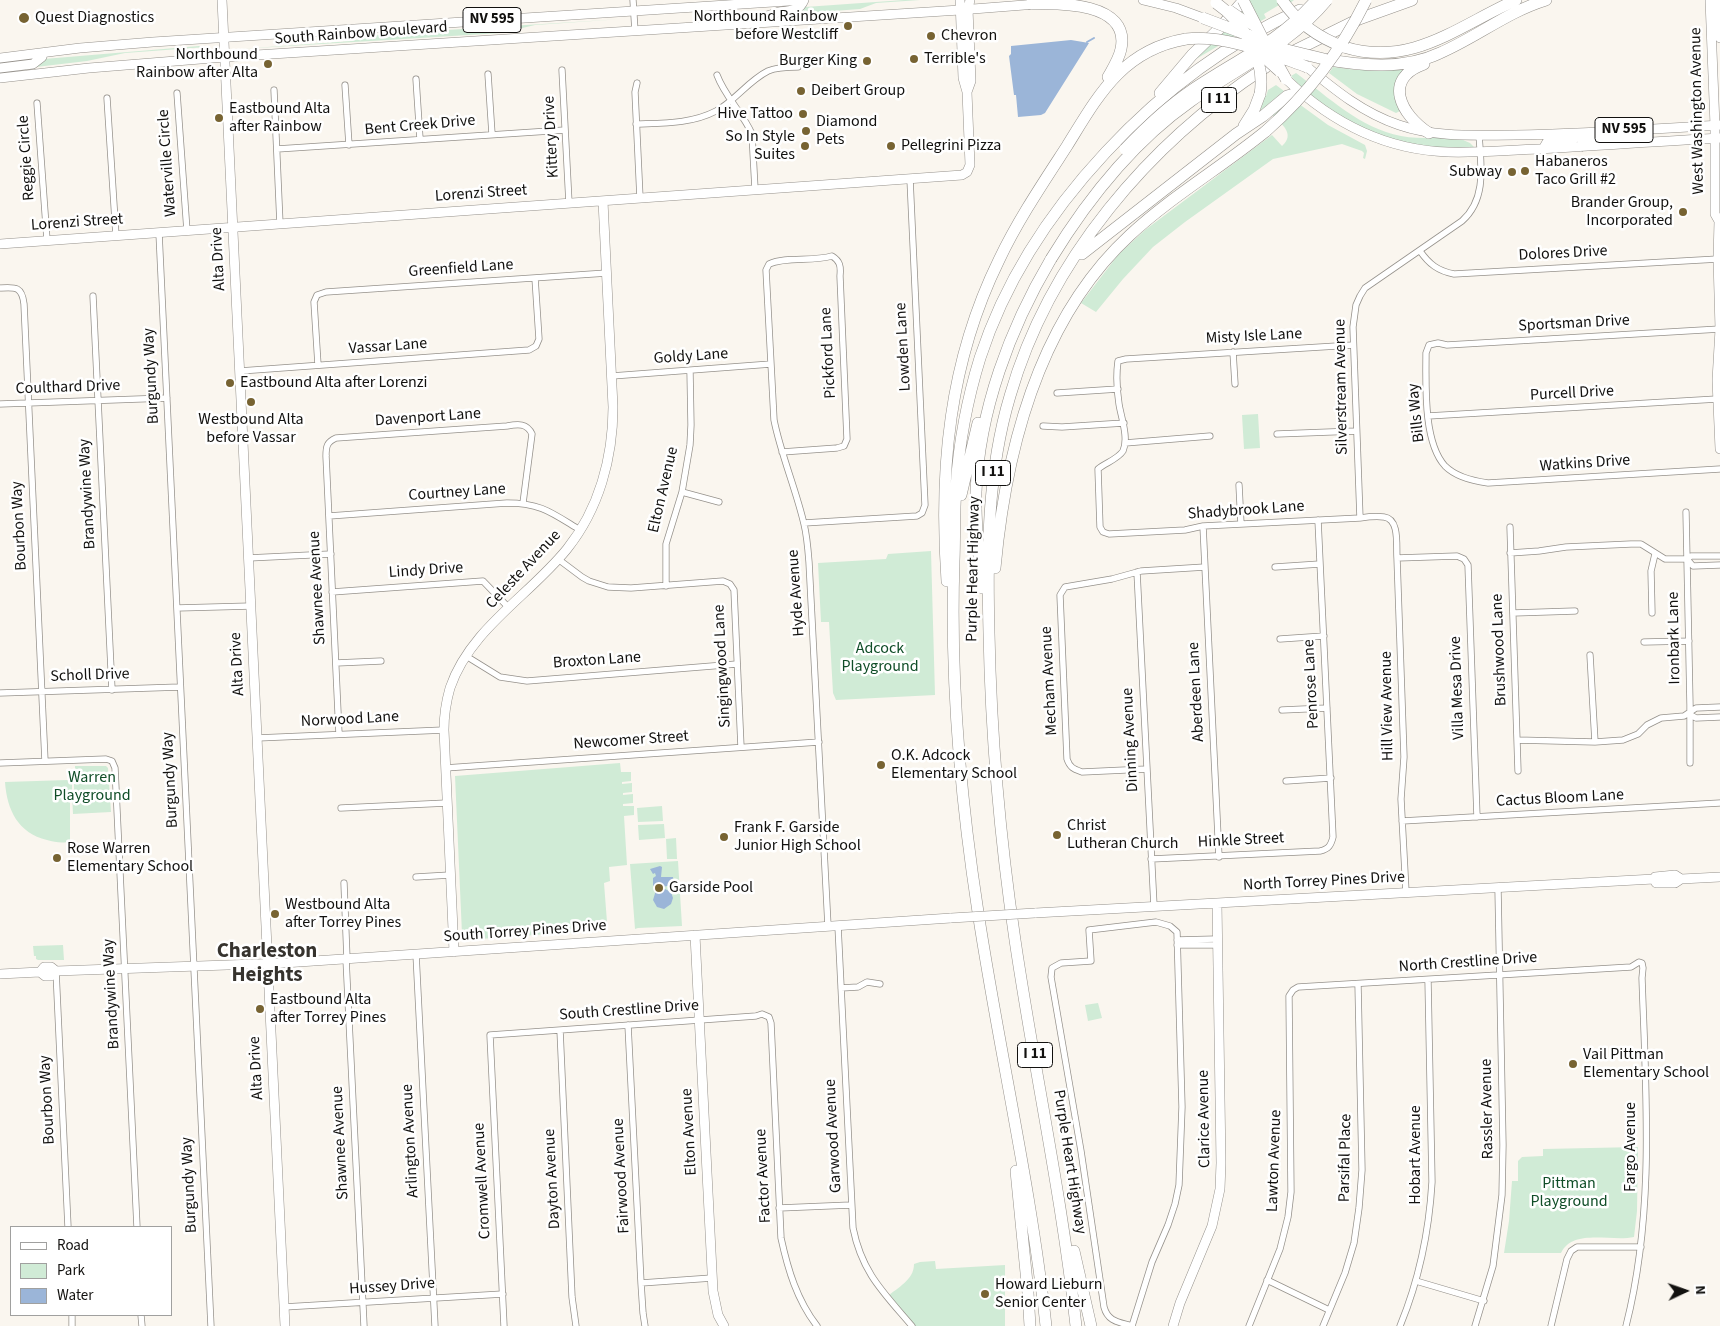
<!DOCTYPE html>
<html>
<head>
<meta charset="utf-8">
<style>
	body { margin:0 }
	#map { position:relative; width:1720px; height:1326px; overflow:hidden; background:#faf6ef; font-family:"Source Sans 3",sans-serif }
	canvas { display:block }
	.legend { position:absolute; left:10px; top:1226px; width:162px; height:90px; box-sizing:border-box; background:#fff; border:1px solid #a0a09f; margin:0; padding:6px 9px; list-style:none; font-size:15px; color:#12110f }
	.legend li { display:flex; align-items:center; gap:10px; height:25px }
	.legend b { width:25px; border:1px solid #a0a09f }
	.north { position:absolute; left:1660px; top:1266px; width:50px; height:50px; -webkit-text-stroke:4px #fff; paint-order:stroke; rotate:87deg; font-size:14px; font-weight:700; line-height:20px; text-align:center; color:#12110f }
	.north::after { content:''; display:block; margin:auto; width:18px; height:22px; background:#12110f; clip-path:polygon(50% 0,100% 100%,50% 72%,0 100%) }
</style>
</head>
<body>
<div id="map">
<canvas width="1720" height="1326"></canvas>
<ul class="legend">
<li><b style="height:6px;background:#fff"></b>Road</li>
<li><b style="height:14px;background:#d0ebd6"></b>Park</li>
<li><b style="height:14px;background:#9bb5d8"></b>Water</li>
</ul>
<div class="north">N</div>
</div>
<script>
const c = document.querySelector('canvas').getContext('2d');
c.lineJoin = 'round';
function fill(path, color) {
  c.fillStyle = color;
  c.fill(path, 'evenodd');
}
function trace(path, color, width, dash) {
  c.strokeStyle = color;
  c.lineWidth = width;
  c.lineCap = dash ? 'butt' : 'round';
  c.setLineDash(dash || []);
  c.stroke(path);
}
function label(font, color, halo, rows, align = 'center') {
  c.font = font + ' "Source Sans 3",sans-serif';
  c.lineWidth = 5;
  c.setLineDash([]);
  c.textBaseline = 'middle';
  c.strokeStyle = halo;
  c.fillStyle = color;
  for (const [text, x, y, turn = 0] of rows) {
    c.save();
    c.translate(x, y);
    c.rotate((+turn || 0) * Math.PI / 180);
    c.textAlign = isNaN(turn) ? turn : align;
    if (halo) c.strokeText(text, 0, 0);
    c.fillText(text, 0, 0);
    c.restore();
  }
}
fill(new Path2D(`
	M904,0h16l-44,3 -16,6 -80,6 25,-8z
	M1250,0h44l-5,4 -10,1 -15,9 2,4 -70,41z
	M622,19l-87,6 -34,8 -261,16 111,-8 32,-7z
	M199,46l7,1 -81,6 -38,8 -68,8 25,-10z
	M1333,67l23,3h49l-5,41 -4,2 -39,-19 -28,-21z
	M1296,73c32,24 64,55 105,63 21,4 42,0 62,4l7,3 4,4c-6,2 -15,1 -22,1 -60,0 -122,-27 -161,-72z
	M1276,85l8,6 -24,20 4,-16 2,1 2,-6z
	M1295,101l33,24 37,20 2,6 -2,8 -2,-1 1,-5 -2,-2 -20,-7 -69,15 -88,63 -32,25 -30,32 -27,33 -15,-9 37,-48 27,-25 127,-95 10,11c14,-12 -1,-23 -10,-31l14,-13z
	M1258,414l2,34 -16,1 -2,-34z
	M931,551l4,144 -99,5 -3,-7 -4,-71h-8l-3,-59 68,-4 2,-5z
	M620,763l1,9h10v9l-9,1v2l10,-1v9l-9,1v2l10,-1v9l-10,1v2h11v9l-10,1 3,49 -18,2 1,14 -6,2 3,39 -3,3v5l-138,10 -4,-6 -7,-158z
	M75,766h31l2,2 3,44 -38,2 -1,-20 2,-2v-10l-2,-2h3z
	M68,780l4,3v9h-2v49c-7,3 -15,1 -23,-1 -29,-7 -40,-30 -42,-58z
	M662,806l1,15 -25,1 -1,-14z
	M664,824l1,14 -26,2 -1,-15z
	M676,838l1,21h-10l-1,-20z
	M678,861l4,65 -44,2 -3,1 -5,-65z
	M63,945l1,15h-26l-2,-1v-3h-2l-1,-10z
	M1098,1003l4,15 -14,3 -3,-16z
	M1638,1147l-1,64 -3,26c-23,5 -61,-9 -73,16h-57l5,-32 3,-40h6v-20l4,-4 21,-1v-7z
	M935,1261l1,8 69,-4v61h-93l-25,-29c11,-10 27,-17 27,-33l6,-2z`), '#d0ebd6');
fill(new Path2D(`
	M1071,40l18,3 -44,70 -4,2 -23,2 -2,-22h-2l-5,-39 2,-2v-8z
	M660,866l2,1 -1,10h12l1,8 -13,2 10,5 2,6 -2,6 -7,5 -7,-2 -4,-7 4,-13 -4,-1v-8l3,-2 -1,-3 -2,1 -3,-5z`), '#9bb5d8');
trace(new Path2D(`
	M1087,42l7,-4`), '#9bb5d8', 2);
const street = new Path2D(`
	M633,0l2,31
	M562,70l7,133
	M488,74l4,60
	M717,75c8,22 26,38 35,59l3,55
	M416,79l4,60
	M637,83l-2,9 5,106
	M345,85l4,60
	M274,90l6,134
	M177,93l10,138
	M107,98l9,138
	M37,103l10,137
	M636,124c27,-1 55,0 80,-13 19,-10 32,-30 52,-40 9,-4 20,-4 30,-4
	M277,149l288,-19
	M159,233l52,1093
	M1420,251c9,13 18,20 34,23l264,-15
	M0,288c15,-1 22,-2 24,16l21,457
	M93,296l19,394
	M1720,329l-273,16 -9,-2 -9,2 -3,8c0,31 -3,89 19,113 11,11 28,15 43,17l232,-14
	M1353,345l-227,14 -8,2c-2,14 -1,30 1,43 2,13 10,34 4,47 -5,8 -18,12 -25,18l2,58 3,5 6,2 76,-4 18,-4 157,-8c7,-1 16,-2 24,-1 16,2 12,29 13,41l7,199 -3,42 5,93
	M1233,352l2,32
	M318,365l-4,-63 3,-7 9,-3 281,-19
	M240,371l289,-21 7,-4 3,-7 -4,-61
	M612,376l159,-12
	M1057,393l61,-4
	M0,404l167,-6
	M1428,416l289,-17
	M1043,426l19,1 62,-4
	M1277,434l79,-3
	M1125,443l85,-7
	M782,452l55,-4 7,-2 3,-7 -7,-163c1,-10 0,-15 -8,-20 -20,6 -45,0 -63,8l-3,6 8,150c7,35 22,69 30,104 3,12 4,25 5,38l19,364
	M1239,485l2,39
	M682,492l37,10
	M1686,512l4,193v58
	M329,516l178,-13c34,0 45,10 73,27
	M1360,518l-7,-191 3,-22 4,-9 5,-8 97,-67c25,-22 19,-56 17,-86
	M804,523l113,-7 5,-3 3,-8 -15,-326
	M1203,526l16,331
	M1510,527l8,244
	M1510,553l29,-2 27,-4 65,-3h10l24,15h22l4,-3h29
	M248,558l83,-4
	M1397,558l60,-2 7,3 4,6 9,252
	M558,559l24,18 7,4 19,6 23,1 92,-7 7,3 4,6 7,157
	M1687,559l6,7 27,-1
	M1275,567l45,-3
	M1137,572l17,334
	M666,586v-42l16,-52 8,-47 1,-20 -1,-54
	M332,592l151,-11 26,27
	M177,608l74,-2
	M1513,613l62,-2
	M1652,613l-1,-42 4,-17
	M1280,639l44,-3
	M1644,642l45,-1
	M1590,655l5,87
	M466,656l34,21 27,4 210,-17
	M336,663l45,-2
	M0,693l180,-6
	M1282,710l45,-2
	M1689,714l7,4 24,-1
	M339,734l-13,-278c0,-10 1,-14 10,-18l171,-12c11,-2 20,-3 25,8l-9,69
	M257,738l187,-8
	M1517,740l78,2 28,-2 15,-6 9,-9 14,-7 23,-2 12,-8 24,-1
	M0,763l106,-4 6,2 3,7 22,459
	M445,768l374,-26
	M1147,769l-65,3c-8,-3 -12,-4 -15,-13l-7,-164 5,-8 47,-8 29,-8 64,-4
	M1286,781l45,-3
	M341,808l106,-5
	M1402,821l318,-18
	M1151,859l169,-8c9,-2 11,-6 13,-14l-15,-317
	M416,877l34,-2
	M344,883l3,76
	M838,926l15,302c9,45 31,65 59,98
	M1177,940l40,-1
	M1177,945h40
	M416,954l19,372
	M346,959l18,367
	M56,971l12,256
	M841,988l17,-1 9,-5 13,2
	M628,1025l13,258 2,30 2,13
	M560,1030l12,267 4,29
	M779,1208l72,-3
	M1267,1280l62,30
	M1416,1281l68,20
	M641,1283l71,-5
	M284,1307l219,-13
	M72,1315v11
	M141,1315l1,11
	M504,1326l-14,-291 266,-19 6,-2 7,3 2,6 10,215c7,32 16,62 36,88
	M1131,1326h1l20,-64 16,-37 7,-21 4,-19 3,-78 -5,-175 -7,-6 -14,-4 -67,8 2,31 -30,2 -9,5 -1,9 30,174 23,156c4,15 15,15 28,19
	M1249,1326l31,-77 8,-32 3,-25 -2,-196 4,-6 5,-3 333,-20 8,-5 3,1 1,5 -1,10c4,116 13,234 -16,348
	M1323,1326l22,-53 9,-30 5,-35 3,-38 -4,-186
	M1400,1326c19,-46 29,-94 32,-144l-4,-202
	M1475,1326l18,-60 9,-71 1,-50 -5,-256
	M1551,1326l16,-67 4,-8 6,-4h64`);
const secondary = new Path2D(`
	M222,0l63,1326
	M1710,0l5,126v88l4,7 -1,38 2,70 -3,51 3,69
	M1717,0l3,38
	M967,92l4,-11 -3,-72 2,-9
	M0,244l962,-69 5,-3 3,-7 -3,-73 -4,-14 -3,-78
	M1654,879l2,4h19l6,-4 39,-2
	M1654,879l1,-2 20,-2 6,4
	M1035,913l619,-34
	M695,935l18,356 5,24 6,11
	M454,952l-10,-222c0,-14 2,-28 6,-42 20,-59 79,-92 117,-139 32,-40 46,-91 46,-142l-10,-206
	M40,972l4,-5h7l5,4 228,-8 667,-45
	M0,974l40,-2 5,4h6l5,-5
	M1173,1326l7,-23 32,-77 8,-37 1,-26 -4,-260`);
const primary = new Path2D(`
	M1143,0l33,8 27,10
	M758,19c7,-2 14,-5 21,-7 11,-2 20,0 25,-12
	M0,58l80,-10 73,-6 651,-42
	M1307,67c28,23 56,46 92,58 38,13 77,10 116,10 69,-1 137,-6 205,-10
	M0,68l33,-4 9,-7 1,-4
	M0,78l89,-10 136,-11 735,-47 77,-6
	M1286,79c45,43 99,71 162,73 30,1 60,-2 91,-3 60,-3 120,-8 181,-11
	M1581,147l1,-5 3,-2 23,-2 10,-6
	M1543,149l4,-7c12,-2 26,2 33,-9`);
const highway = new Path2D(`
	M1031,4c28,-1 100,-2 90,45 -2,10 -8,19 -13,28
	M1344,47c67,21 114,-21 172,-47
	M1288,54l71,-35 53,-19
	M1324,59c38,7 80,11 116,-6 37,-16 67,-41 106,-53
	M1424,64c-42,15 -23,51 5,69
	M1160,93l32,-38 29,-28 23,-27
	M1244,126l10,-16 6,-16
	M1082,254l154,-120 27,-18 24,-20 7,-2 10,2
	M961,495l17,-72
	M995,568c11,-120 44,-249 135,-333 42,-39 92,-68 136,-104
	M947,581c-8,-112 2,-219 52,-321 19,-40 44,-77 68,-114 31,-50 55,-96 119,-107
	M982,588c-3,-32 -7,-64 -6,-96 3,-81 34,-164 75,-233
	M1016,1171l12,122 2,33
	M1074,1251l17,75
	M1046,1326c-15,-139 -47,-276 -68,-414 -18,-116 -28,-233 -24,-351 1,-25 0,-49 2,-74 3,-43 11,-87 24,-129 25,-77 71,-147 126,-206 55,-59 120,-109 194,-142
	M1076,1326c-14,-130 -42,-257 -61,-386 -15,-101 -24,-204 -26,-307 -2,-80 -2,-160 21,-237 39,-136 139,-253 256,-329`);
trace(street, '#95918b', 7);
trace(secondary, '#95918b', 10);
trace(primary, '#95918b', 10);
trace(highway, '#95918b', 12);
trace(street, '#fff', 5.5);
trace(secondary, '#fff', 9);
trace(primary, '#fff', 9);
trace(highway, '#fff', 11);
const secondaryBridge = new Path2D(`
	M951,918l84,-5`);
const primaryBridge = new Path2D(`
	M1230,10l26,18
	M1258,53l21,19`);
const highwayBridge = new Path2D(`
	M1243,0l21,41
	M1282,0c15,22 37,38 62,47
	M1216,3c28,19 50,57 44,91
	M1203,18l61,23
	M1186,39c39,-5 85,15 121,28
	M1283,49l41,10
	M1272,54l14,25
	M1266,131c42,-37 75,-80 100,-131
	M1125,149c21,-22 42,-42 67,-59 43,-29 90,-50 124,-90
	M1051,259c36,-59 83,-118 140,-158 47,-34 98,-55 136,-101`);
trace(secondaryBridge, '#95918b', 10, []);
trace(primaryBridge, '#95918b', 10, []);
trace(highwayBridge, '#95918b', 12, []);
trace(secondaryBridge, '#fff', 9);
trace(primaryBridge, '#fff', 9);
trace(highwayBridge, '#fff', 11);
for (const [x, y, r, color] of [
	[24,18,6,"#776332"],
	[848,26,5,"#776332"],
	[931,36,5,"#776332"],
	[914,59,5,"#776332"],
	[867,61,5,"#776332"],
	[268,64,5,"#776332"],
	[801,91,5,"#776332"],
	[803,114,5,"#776332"],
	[219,118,5,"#776332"],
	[806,131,5,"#776332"],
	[805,146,5,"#776332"],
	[891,146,5,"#776332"],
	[1525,171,5,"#776332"],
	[1512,172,5,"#776332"],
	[1683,212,5,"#776332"],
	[230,383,5,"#776332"],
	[251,402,5,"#776332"],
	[881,765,5,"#776332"],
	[1057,835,5,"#776332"],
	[724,837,5,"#776332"],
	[57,858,5,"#776332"],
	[659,888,5,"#776332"],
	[275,914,5,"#776332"],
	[260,1009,5,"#776332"],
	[1573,1064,5,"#776332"],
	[985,1294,5,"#776332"]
]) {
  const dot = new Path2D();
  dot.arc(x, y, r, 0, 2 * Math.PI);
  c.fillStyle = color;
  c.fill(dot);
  trace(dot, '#fff', 2);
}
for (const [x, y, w] of [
	[492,20,58],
	[1219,100,35],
	[1624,130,58],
	[993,473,35],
	[1035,1055,35]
]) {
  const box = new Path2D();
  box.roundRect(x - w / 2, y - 12.5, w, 25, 4);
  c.fillStyle = '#fff';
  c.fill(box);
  trace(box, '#12110f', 1);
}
label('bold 15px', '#12110f', null, [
	["NV 595",492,20],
	["I 11",1219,100],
	["NV 595",1624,130],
	["I 11",993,473],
	["I 11",1035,1055]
]);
label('16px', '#12110f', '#fff', [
	["Northbound Rainbow",838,17,"right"],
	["before Westcliff",838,35,"right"],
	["Quest Diagnostics",35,18],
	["Chevron",941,36],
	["Northbound",258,55,"right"],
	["Rainbow after Alta",258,73,"right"],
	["Terrible's",924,59],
	["Burger King",857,61,"right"],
	["Deibert Group",811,91],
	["Eastbound Alta",229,109],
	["after Rainbow",229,127],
	["Hive Tattoo",793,114,"right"],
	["Diamond",816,122],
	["Pets",816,140],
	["So In Style",795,137,"right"],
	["Suites",795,155,"right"],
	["Pellegrini Pizza",901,146],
	["Habaneros",1535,162],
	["Taco Grill #2",1535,180],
	["Subway",1502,172,"right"],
	["Brander Group,",1673,203,"right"],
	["Incorporated",1673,221,"right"],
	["Eastbound Alta after Lorenzi",240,383],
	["Westbound Alta",251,420,"center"],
	["before Vassar",251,438,"center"],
	["O.K. Adcock",891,756],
	["Elementary School",891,774],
	["Christ",1067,826],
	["Lutheran Church",1067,844],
	["Frank F. Garside",734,828],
	["Junior High School",734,846],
	["Rose Warren",67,849],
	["Elementary School",67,867],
	["Garside Pool",669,888],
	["Westbound Alta",285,905],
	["after Torrey Pines",285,923],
	["Eastbound Alta",270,1000],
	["after Torrey Pines",270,1018],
	["Vail Pittman",1583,1055],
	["Elementary School",1583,1073],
	["Howard Lieburn",995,1285],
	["Senior Center",995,1303]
], 'left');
label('16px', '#12110f', '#fff', [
	["South Rainbow Boulevard",361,34,-4],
	["West Washington Avenue",1698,111,-91],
	["Bent Creek Drive",420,126,-5],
	["Kittery Drive",552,137,-93],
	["Reggie Circle",27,158,-94],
	["Waterville Circle",168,163,-94],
	["Lorenzi Street",481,194,-4],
	["Lorenzi Street",77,223,-4],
	["Dolores Drive",1563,254,-3],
	["Alta Drive",219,259,-93],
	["Greenfield Lane",461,269,-4],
	["Sportsman Drive",1574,324,-3],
	["Misty Isle Lane",1254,337,-3],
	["Vassar Lane",388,347,-4],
	["Lowden Lane",904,347,-93],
	["Pickford Lane",829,353,-93],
	["Goldy Lane",691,357,-4],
	["Burgundy Way",152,376,-93],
	["Silverstream Avenue",1342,387,-91],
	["Coulthard Drive",68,388,-2],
	["Purcell Drive",1572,394,-3],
	["Bills Way",1417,413,-96],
	["Davenport Lane",428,418,-4],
	["Watkins Drive",1585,464,-4],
	["Elton Avenue",664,490,-77],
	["Courtney Lane",457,493,-4],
	["Brandywine Way",88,494,-93],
	["Shadybrook Lane",1246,511,-4],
	["Bourbon Way",20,526,-93],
	["Purple Heart Highway",974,569,-89],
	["Celeste Avenue",524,570,-47],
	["Lindy Drive",426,571,-4],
	["Shawnee Avenue",318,588,-93],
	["Hyde Avenue",797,593,-94],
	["Ironbark Lane",1675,638,-91],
	["Brushwood Lane",1500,650,-92],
	["Broxton Lane",597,661,-4],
	["Alta Drive",238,664,-93],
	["Singingwood Lane",723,666,-93],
	["Scholl Drive",90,676,-2],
	["Mecham Avenue",1050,681,-93],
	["Penrose Lane",1312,684,-93],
	["Villa Mesa Drive",1458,688,-92],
	["Aberdeen Lane",1197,692,-93],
	["Hill View Avenue",1388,706,-91],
	["Norwood Lane",350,720,-3],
	["Dinning Avenue",1131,740,-93],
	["Newcomer Street",631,741,-4],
	["Burgundy Way",171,780,-93],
	["Cactus Bloom Lane",1560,799,-3],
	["Hinkle Street",1241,841,-3],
	["North Torrey Pines Drive",1324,882,-3],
	["South Torrey Pines Drive",525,932,-4],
	["North Crestline Drive",1468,963,-4],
	["Brandywine Way",112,994,-93],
	["South Crestline Drive",629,1011,-4],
	["Alta Drive",257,1068,-93],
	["Bourbon Way",48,1100,-93],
	["Rassler Avenue",1488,1109,-91],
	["Clarice Avenue",1205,1119,-91],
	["Elton Avenue",690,1132,-93],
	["Garwood Avenue",834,1136,-93],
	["Arlington Avenue",411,1141,-93],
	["Shawnee Avenue",341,1143,-93],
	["Fargo Avenue",1631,1147,-90],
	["Hobart Avenue",1416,1155,-90],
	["Parsifal Place",1346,1158,-89],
	["Lawton Avenue",1275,1161,-88],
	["Purple Heart Highway",1069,1162,81],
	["Fairwood Avenue",622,1176,-93],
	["Factor Avenue",764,1176,-93],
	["Dayton Avenue",553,1179,-93],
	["Cromwell Avenue",483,1181,-93],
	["Burgundy Way",190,1185,-93],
	["Hussey Drive",392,1287,-4]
]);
label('16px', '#0f4d27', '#fff', [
	["Adcock",880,649],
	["Playground",880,667],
	["Warren",92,778],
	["Playground",92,796],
	["Pittman",1569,1184],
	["Playground",1569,1202]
]);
label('bold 21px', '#36332e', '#fff', [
	["Charleston",267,952],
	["Heights",267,976]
]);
</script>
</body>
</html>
